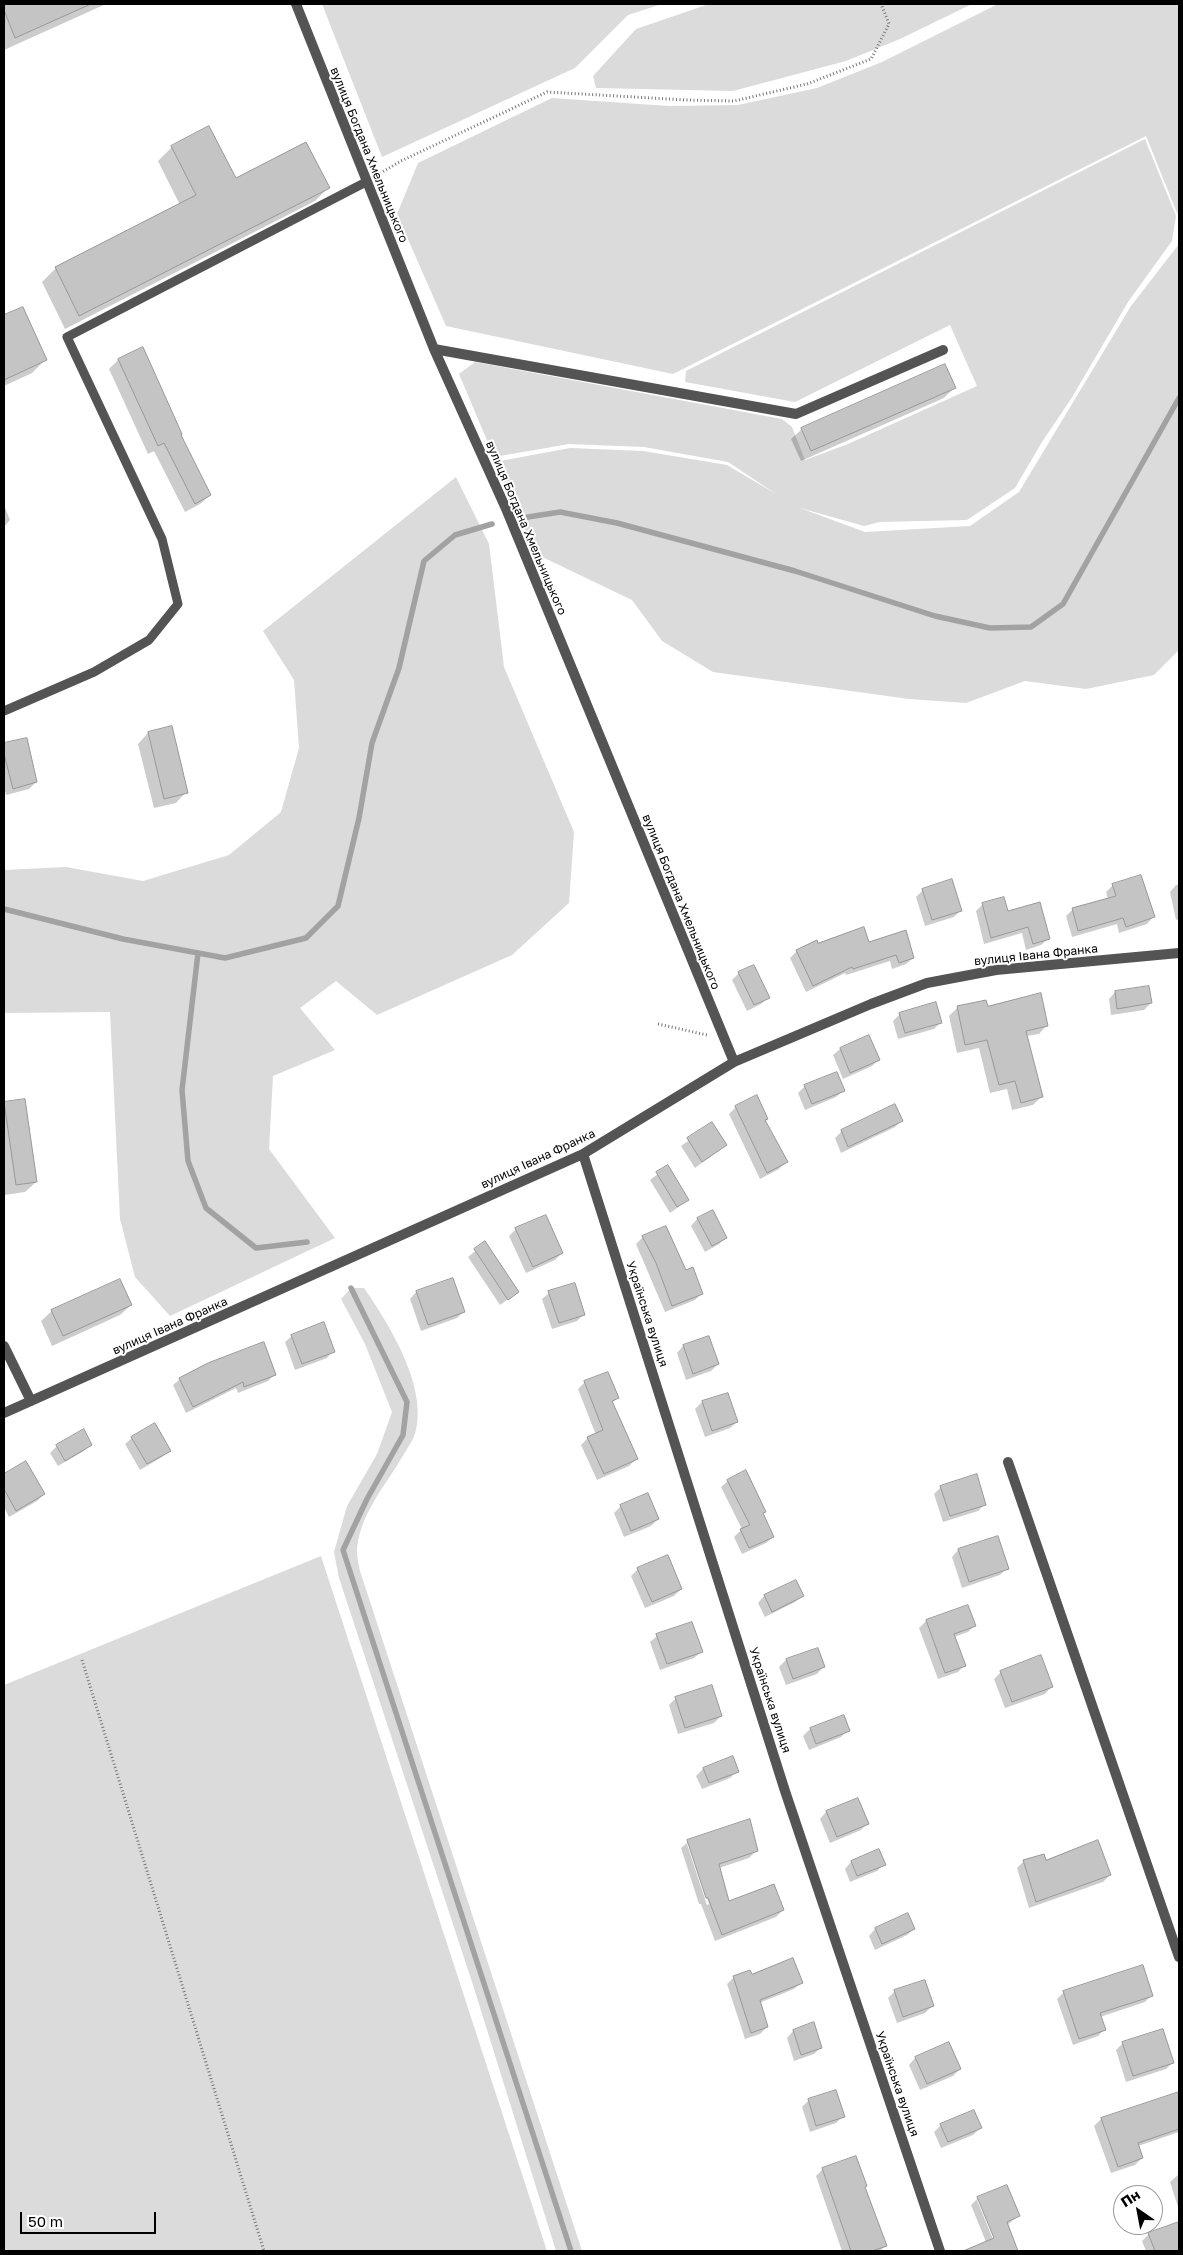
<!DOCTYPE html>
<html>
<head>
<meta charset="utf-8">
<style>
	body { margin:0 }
	#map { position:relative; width:1183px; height:2255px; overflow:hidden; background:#fff; font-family:"Golos Text",sans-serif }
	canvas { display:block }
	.frame { position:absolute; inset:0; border:5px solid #000; pointer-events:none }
	.north { position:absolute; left:1113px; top:2185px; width:50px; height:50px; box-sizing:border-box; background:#fff; border:1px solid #999; border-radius:50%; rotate:327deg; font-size:14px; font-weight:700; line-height:20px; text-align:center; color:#000 }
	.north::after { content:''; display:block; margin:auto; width:18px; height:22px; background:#000; clip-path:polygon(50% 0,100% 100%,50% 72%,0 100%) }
	.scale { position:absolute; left:20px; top:2212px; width:136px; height:22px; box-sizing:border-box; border:2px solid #000; border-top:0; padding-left:6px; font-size:15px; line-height:18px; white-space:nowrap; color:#000; -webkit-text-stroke:4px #fff; paint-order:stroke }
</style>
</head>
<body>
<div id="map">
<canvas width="1183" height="2255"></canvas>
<div class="frame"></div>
<div class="north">Пн</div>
<div class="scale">50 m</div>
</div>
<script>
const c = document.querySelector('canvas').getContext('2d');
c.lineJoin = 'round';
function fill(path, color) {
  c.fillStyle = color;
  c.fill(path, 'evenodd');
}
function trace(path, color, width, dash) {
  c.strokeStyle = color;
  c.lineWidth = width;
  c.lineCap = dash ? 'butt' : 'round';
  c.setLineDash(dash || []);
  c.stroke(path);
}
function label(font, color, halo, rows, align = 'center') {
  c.font = font + ' "Golos Text",sans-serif';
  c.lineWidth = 4;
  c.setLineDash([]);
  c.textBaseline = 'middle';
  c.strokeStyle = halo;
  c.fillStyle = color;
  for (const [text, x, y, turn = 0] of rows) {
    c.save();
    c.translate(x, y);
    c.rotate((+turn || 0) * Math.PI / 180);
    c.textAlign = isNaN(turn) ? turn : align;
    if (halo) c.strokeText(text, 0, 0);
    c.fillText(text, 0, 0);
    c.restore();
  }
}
fill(new Path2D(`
	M322,4h340l-34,11 -53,53 -193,89z
	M709,4h263l-72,35 -54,22 -113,30 -137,-3 -3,-12 43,-47z
	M998,4h181v209h-2l-31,-77 -473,238 -227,-48 -49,-112 21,-51 134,-65 117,8 69,-1 79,-17 65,-26z
	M1145,139l31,77 -4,25 -44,61 -57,97 -29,43 -27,46 -48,32 -87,2 -16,4 -64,-18 65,24 105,-6 49,-34 112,-186 48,-62v406l-25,25 -68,14 -61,-8 -59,22 -57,-4 -196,-27 -51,-31 -30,-41 -96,-46 -41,-92 75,-14 73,3 84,14 49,29 -48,-32 -84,-15 -75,-3 -75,13 -35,-83 16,-12 307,57 10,8 13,33 43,-16 129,-58 -27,-61 -155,77 -110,-20 1,-11z
	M456,477l33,67 15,123 70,165 -5,71 -57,52 -135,60 -41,-34 -36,27 35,42 -62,26 -4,73 66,89 -165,78 -35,-39 -15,-58 -10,-207 -106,1v-143l62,-3 77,14 86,-26 52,-43 18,-64 -5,-68 -31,-49z
	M351,1288h13c25,36 65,100 51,146 -4,10 -12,21 -17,30 -16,25 -41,57 -41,89 0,6 2,12 3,18l222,680h-26l-83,-266 -134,-407 -5,-26 13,-46 30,-52 15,-42 -27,-68 -24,-45z
	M321,1556l226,695h-543v-566z`), '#dbdbdb');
fill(new Path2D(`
	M4,4h102l-102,46z
	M172,147l63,33 94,7 -14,14 -250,128 -23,-47 14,-14 124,-63 -22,-44z
	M22,309l24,50 -14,14 -28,13v-69z
	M118,360l92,135 -10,9 -15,8 -31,-61 -6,3 -39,-85z
	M954,388l-10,10 -143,63 -10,-22 11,-10z
	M4,505l6,15 -6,7z
	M148,733l38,59 -10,11 -22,5 -16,-64z
	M26,739l10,43 -7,7 -23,6 -2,-9v-41z
	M1113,885l40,32 -6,7 -28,9 -2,-9 -45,13 -6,-21 7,-7 35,-10 -2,-7z
	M1176,885h3v34l-3,1 -6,-28z
	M923,890l38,20 -7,7 -29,9 -9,-29z
	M983,904l25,9 40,26 -7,6 -15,5 -4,-17 -38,11 -8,-33z
	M868,943l45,15 -7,6 -14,5 -2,-8 -44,14 -1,-2 -39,19 -16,-34 7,-7 21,-7z
	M739,973l29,25 -7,6 -14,7 -15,-31z
	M1115,992l36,11 -7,7 -33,5 -2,-16z
	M987,1007l60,18 -8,9 -13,2 15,61 -8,8 -21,5 -5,-21 -17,4 -11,-45 -22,5 -8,-37 8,-8z
	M900,1014l41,8 -7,7 -36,10 -5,-18z
	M869,1037l9,23 -6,6 -29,13 -10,-24 7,-6z
	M805,1086l38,5 -7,6 -31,13 -7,-17z
	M24,1100l12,82 -11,10 -20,3 -1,-91z
	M736,1107l31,12 -3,2 22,41 -7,7 -19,10 -31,-65z
	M902,1120l-7,7 -54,26 -6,-15 7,-7z
	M712,1124l14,21 -31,23 -14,-22z
	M667,1167l21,33 -18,13 -20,-33z
	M712,1211l14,26 -7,7 -14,8 -14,-26 6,-7z
	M516,1229l46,24 -7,7 -29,13 -17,-37z
	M643,1237l43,34 16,22 -7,7 -30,12 -29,-68z
	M485,1243l33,49 -18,13 -32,-48z
	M416,1292l48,19 -7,7 -36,13 -11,-32z
	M549,1293l35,21 -7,7 -25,8 -10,-30z
	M131,1305l-11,10 -68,31 -11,-25 11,-10z
	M292,1336l41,15 -6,7 -32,12 -10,-28z
	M708,1337l10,27 -7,7 -25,9 -9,-27 6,-7z
	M275,1374l-7,7 -30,12 -2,-5 -50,25 -13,-28 7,-6z
	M585,1382l32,16 -6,6 25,55 -7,7 -32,14 -16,-35 7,-7 8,-3 -18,-46z
	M728,1394l9,28 -7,6 -25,9 -10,-28 7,-7z
	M132,1438l37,13 -7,6 -22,13 -15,-26z
	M91,1444l-7,7 -26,15 -8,-13 7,-7z
	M26,1463l18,31 -7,7 -28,16 -5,-10v-32z
	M728,1481l37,30 -3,3 11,23 -7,6 -24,11 -8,-17 8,-8 -21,-42z
	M941,1487l44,17 -7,7 -35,11 -9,-28z
	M621,1506l37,13 -7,7 -27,11 -10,-24z
	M997,1537l10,31 -7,7 -38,13 -10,-31 6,-7z
	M638,1569l43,20 -7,7 -29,12 -14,-32z
	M795,1581l7,15 -7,6 -30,15 -7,-14 6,-7z
	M968,1606l7,19 -7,7 -14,5 11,28 -7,7 -20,7 -19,-51 7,-7z
	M657,1636l44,16 -7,6 -34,12 -10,-28z
	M817,1649l6,18 -6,7 -31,11 -7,-18 7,-7z
	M1001,1672l50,15 -6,7 -40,14 -11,-29z
	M676,1698l45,18 -7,7 -36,11 -9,-29z
	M843,1717l5,13 -7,7 -32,13 -6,-14 7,-7z
	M732,1758l5,13 -7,7 -28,11 -6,-13 7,-7z
	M858,1799l10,24 -7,7 -31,13 -10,-24 6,-7z
	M688,1842l68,9 -7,7 -30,10 9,35 55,7 -7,7 -61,24 -14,-37h-2l-18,-56zM687,1844h3l19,60 -2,1z
	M879,1851l5,13 -7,7 -27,11 -5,-13 6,-7z
	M1024,1861h21l65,14 -7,7 -74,26 -12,-40z
	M875,1929h39l-7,6 -32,15 -6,-14z
	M751,1976l50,7 -7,6 -35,14 8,24 -7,7 -15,5 -18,-55 7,-7z
	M895,1991l37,15 -7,7 -28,10 -9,-25z
	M1064,1992l88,3 -7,7 -45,15 5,12 -7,7 -25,9 -16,-46z
	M793,2031l28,16 -7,7 -20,7 -7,-23z
	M949,2043l11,26 -7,7 -33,14 -11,-25 6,-7z
	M1123,2043l50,19 -7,7 -40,13 -10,-32z
	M1179,2093v39l-41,14 4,12 -7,7 -24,8 -17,-47 7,-7z
	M809,2100l34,16 -7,7 -26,9 -8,-25z
	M941,2125l39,3 -7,7 -32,13 -7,-16z
	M823,2169l41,19 22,57 -6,6h-38l-26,-75z
	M1179,2174v36l-9,-28z
	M978,2198l40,18 -11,9 10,26h-37l-1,-2 7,-7 -15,-37zM977,2200h2l18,43 -2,1z
	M1149,2234l25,6 5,-2v13h-33l-4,-10z`), '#0003');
trace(new Path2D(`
	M528,517l32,-5 57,11 178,48 140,45 55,12 41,-1 32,-23 116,-206
	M4,909l119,30 102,19 81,-20 32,-32 21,-88 13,-75 27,-75 25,-107 31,-26 37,-11
	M198,953l-16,137 6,71 18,47 50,40 51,-6
	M351,1288l56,114 -4,33 -36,64 -24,51 228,701`), '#a2a2a2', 5.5);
const building = new Path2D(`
	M4,4h87l-76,34 -11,-28z
	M209,126l27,52 70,-36 24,46 -251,128 -24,-49 141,-72 -25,-49z
	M23,307l24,53 -43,20v-65z
	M143,347l39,87 -1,1 30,60 -16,9 -31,-61 -6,3 -40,-87z
	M945,364l11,24 -145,63 -10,-23z
	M172,726l16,67 -24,6 -16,-67z
	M27,738l10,44 -24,7 -9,-35v-11z
	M1141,875l14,42 -29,10 -3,-9 -45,13 -6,-23 44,-12 -4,-12z
	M952,879l10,32 -30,9 -10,-31z
	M1004,897l4,14 32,-9 10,37 -17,5 -5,-17 -37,11 -9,-35z
	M864,927l5,15 37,-12 8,28 -15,5 -3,-8 -43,14 -1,-2 -39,19 -17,-36 21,-10 1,3z
	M754,965l16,33 -16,7 -16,-33z
	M1149,986l3,17 -35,6 -2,-18z
	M1041,993l7,33 -22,5 17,66 -22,6 -6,-22 -16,4 -12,-45 -22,5 -8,-39 29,-6 2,6z
	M936,1002l6,21 -37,10 -6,-20z
	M869,1035l11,25 -30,13 -10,-25z
	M837,1072l8,19 -33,13 -8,-19z
	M757,1095l11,24 -3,1 23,42 -21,11 -32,-67z
	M25,1099l12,83 -21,3 -12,-83z
	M895,1104l8,17 -55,26 -7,-17z
	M712,1122l15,23 -25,17 -15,-24z
	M668,1165l21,35 -12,7 -21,-35z
	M713,1210l14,28 -15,8 -15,-28z
	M546,1215l17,38 -30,14 -18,-39z
	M666,1226l20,44 7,-3 10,27 -31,12 -16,-43 -14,-27z
	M485,1241l34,51 -11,8 -34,-51z
	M453,1278l12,34 -37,13 -12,-34z
	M120,1279l12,26 -69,31 -12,-26z
	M575,1283l10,32 -26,8 -11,-32z
	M324,1322l11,30 -33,12 -11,-29z
	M709,1336l10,28 -26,10 -10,-29z
	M264,1342l12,33 -32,12 -1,-5 -50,25 -14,-29 29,-15z
	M608,1372l11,26 -7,3 26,58 -34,15 -17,-37 16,-7 -19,-49z
	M728,1393l10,29 -26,9 -10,-30z
	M155,1423l16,28 -24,13 -16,-27z
	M84,1429l8,16 -27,16 -9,-16z
	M26,1461l19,33 -29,17 -12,-22v-15z
	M746,1470l20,42 -3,1 11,24 -25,11 -9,-19 10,-4 -23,-45z
	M977,1474l9,31 -36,11 -10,-30z
	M648,1493l11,26 -28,12 -11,-26z
	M998,1536l11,33 -40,13 -11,-33z
	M668,1555l14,34 -30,13 -15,-34z
	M796,1580l8,16 -32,16 -8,-17z
	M968,1605l8,21 -22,8 12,32 -21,7 -19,-53z
	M692,1622l11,30 -36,12 -11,-30z
	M818,1648l7,19 -32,12 -7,-20z
	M1041,1655l12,32 -41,15 -12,-31z
	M712,1685l10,31 -37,12 -10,-31z
	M844,1715l6,16 -34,13 -6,-16z
	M733,1756l6,16 -30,11 -6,-15z
	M858,1798l11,26 -32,13 -11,-26z
	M750,1819l8,32 -39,13 10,37 45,-17 10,26 -62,25 -14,-37h-2l-19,-58z
	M1098,1840l13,35 -75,27 -13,-42 21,-6 2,6z
	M879,1849l7,16 -29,11 -6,-15z
	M908,1913l7,16 -33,15 -7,-16z
	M793,1958l10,25 -43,17 8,27 -17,6 -18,-57 17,-6 2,4z
	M1143,1965l10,31 -53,17 6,17 -27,9 -16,-48z
	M925,1980l9,26 -31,11 -9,-27z
	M814,2022l8,26 -21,7 -8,-25z
	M1163,2029l11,34 -41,13 -11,-34z
	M949,2042l12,27 -34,15 -12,-27z
	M836,2090l9,27 -29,9 -8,-27z
	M1179,2092v37l-41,14 5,15 -25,9 -17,-49z
	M974,2110l8,18 -34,14 -8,-18z
	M856,2156l11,30 -2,1 22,59 -15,5h-21l-29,-83z
	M1007,2185l13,31 -13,6 11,29h-55l31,-13 -17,-41z
	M1179,2222v29h-24l-7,-18z`);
fill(building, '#c4c4c4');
trace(building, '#989898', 1);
trace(new Path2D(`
	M377,175l24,-14 146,-69 139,8 48,1 73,-17 64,-25 18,-35 -8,-20
	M658,1024l49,11
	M82,1660l182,591`), '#767676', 3, [1, 2.5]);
trace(new Path2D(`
	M4,711l90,-39 55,-32 29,-36 -16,-65 -95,-202 299,-155`), '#545454', 9);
trace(new Path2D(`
	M296,4l138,345 73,162 227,551
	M434,349l362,65 147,-64
	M583,1154l202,637 155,460
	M4,1346l27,55
	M4,1413l579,-259 151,-92 137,-58 56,-21 69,-13 183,-17
	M1008,1462l171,495`), '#545454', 10);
label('12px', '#000', '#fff', [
	["вулиця Богдана Хмельницького",369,155,68],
	["вулиця Богдана Хмельницького",526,528,67],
	["вулиця Богдана Хмельницького",681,902,68],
	["вулиця Івана Франка",1036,955,-6],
	["вулиця Івана Франка",538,1159,-25],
	["Українська вулиця",647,1314,72],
	["вулиця Івана Франка",170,1326,-24],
	["Українська вулиця",770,1700,72],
	["Українська вулиця",897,2084,71]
]);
</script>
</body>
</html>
